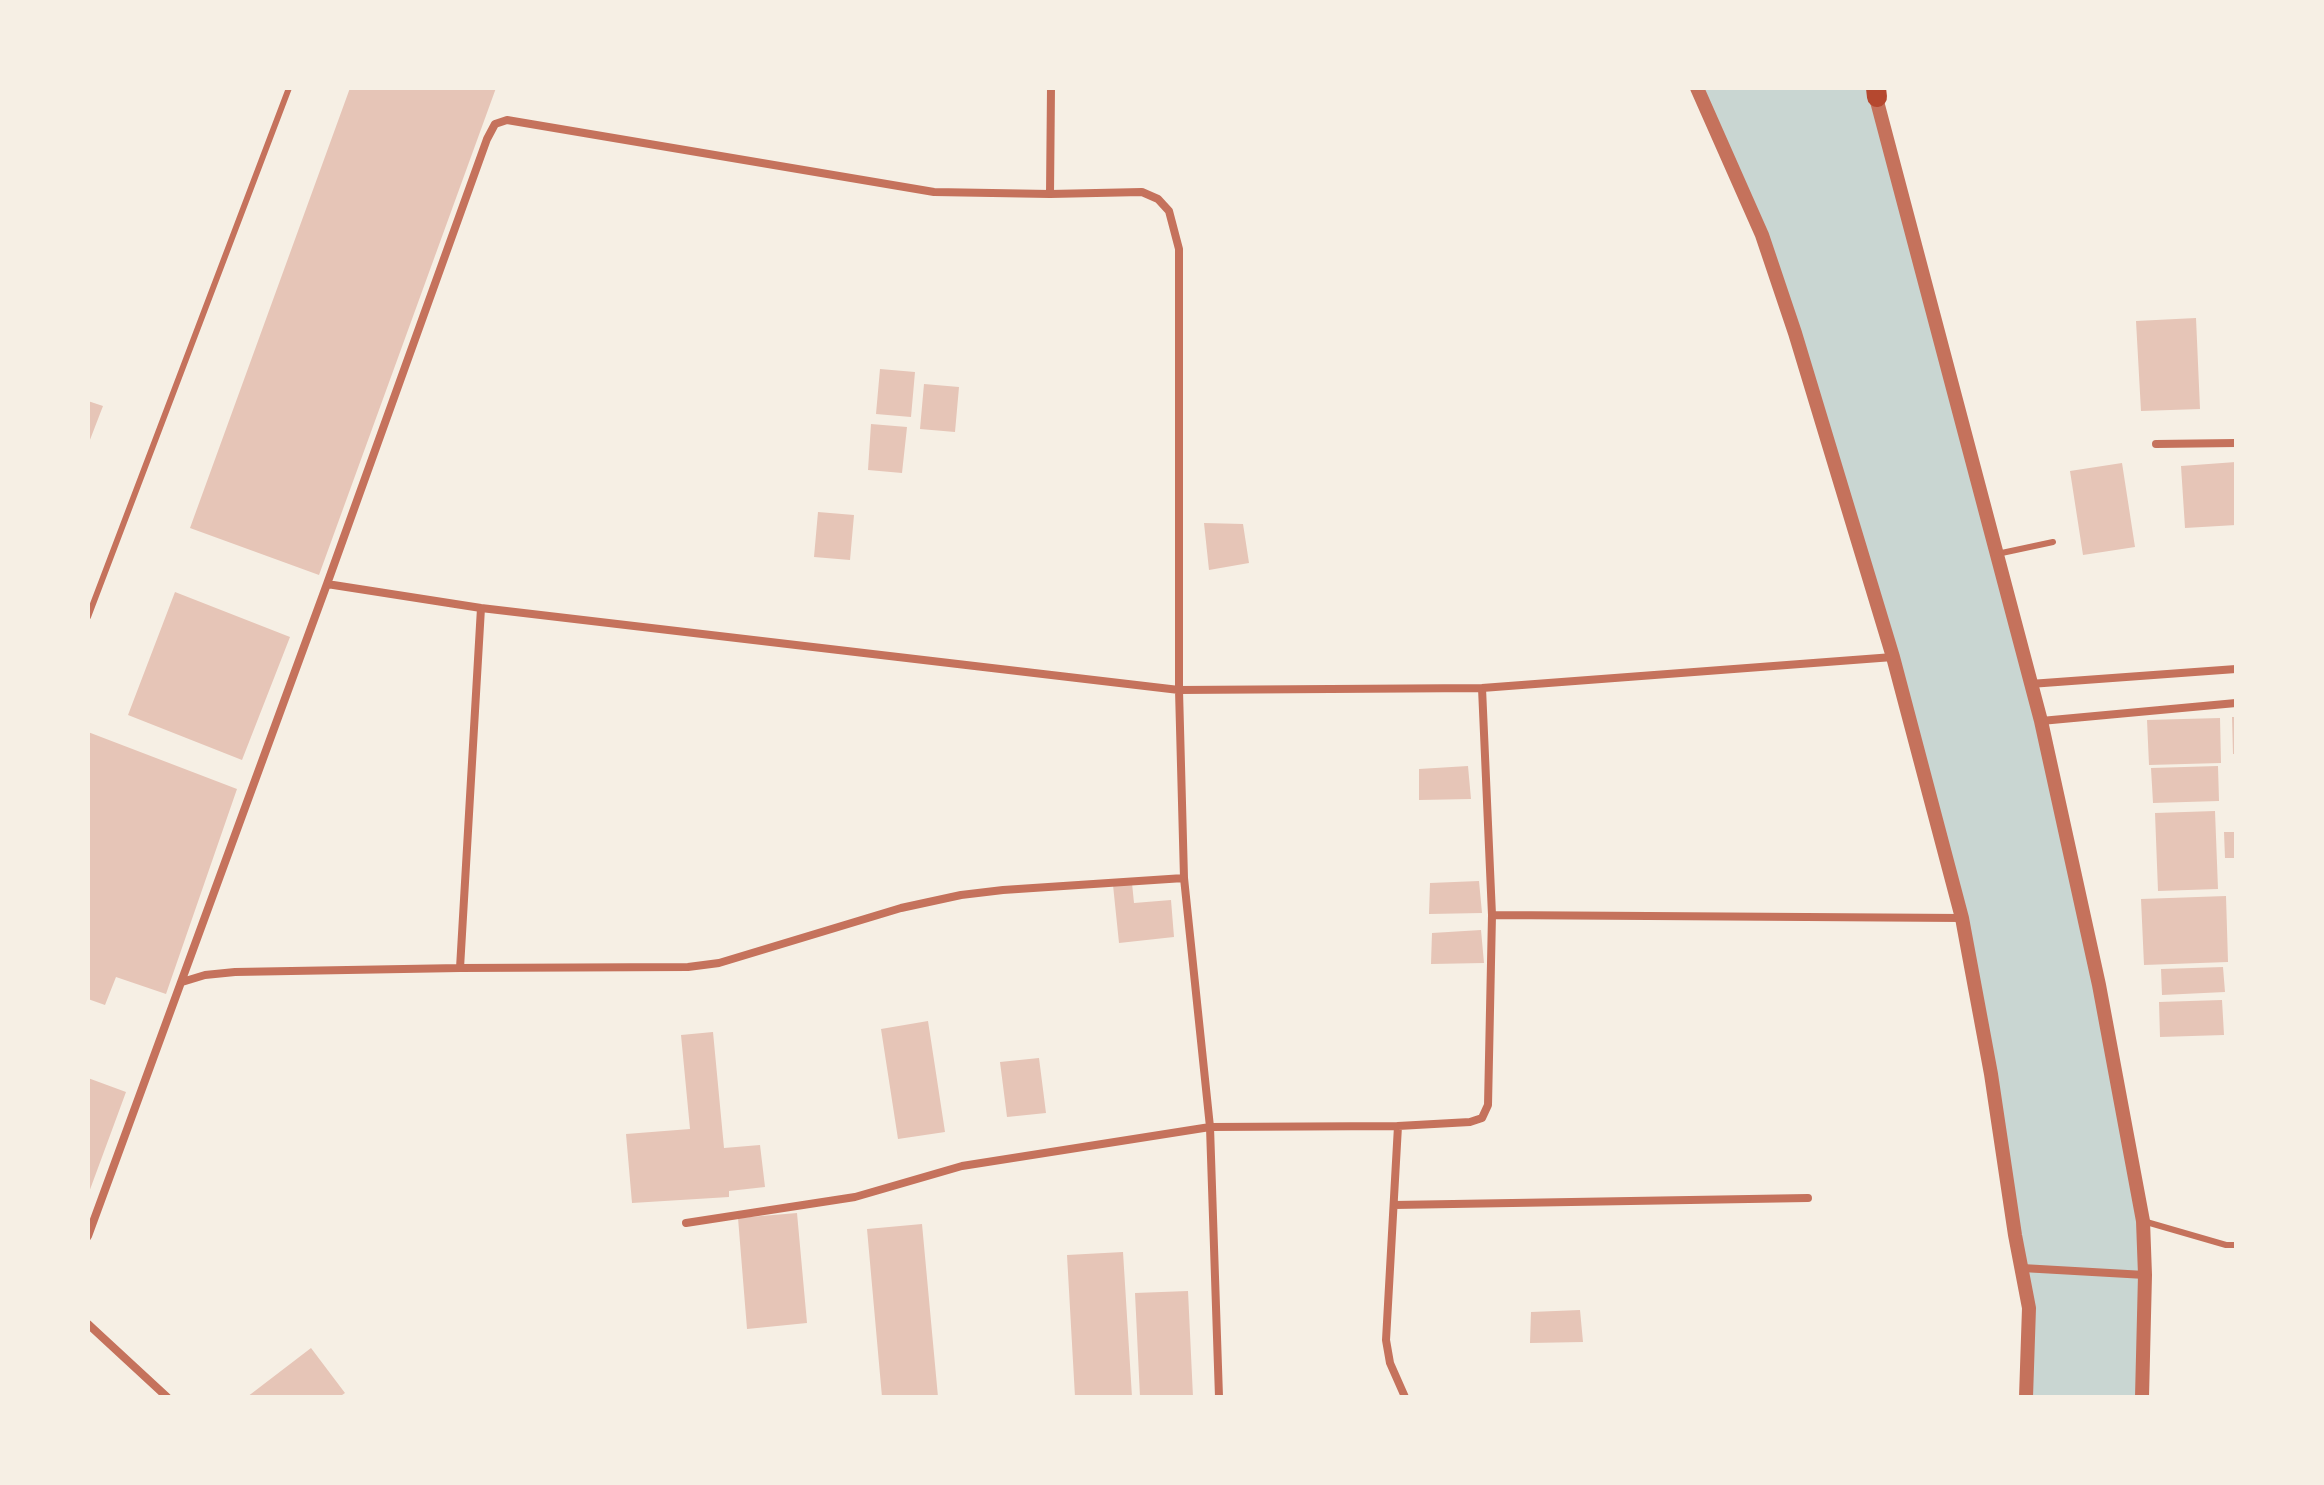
<!DOCTYPE html>
<html>
<head>
<meta charset="utf-8">
<style>
	body { margin:0 }
	#map { position:relative; width:2324px; height:1485px; overflow:hidden; background:#f6efe4; font-family:Raleway,sans-serif }
	canvas { display:block }
	.frame { position:absolute; inset:0; border:90px solid #f6efe4; pointer-events:none }
</style>
</head>
<body>
<div id="map">
<canvas width="2324" height="1485"></canvas>
<div class="frame"></div>
</div>
<script>
const c = document.querySelector('canvas').getContext('2d');
c.lineJoin = 'round';
function fill(path, color) {
  c.fillStyle = color;
  c.fill(path, 'evenodd');
}
function trace(path, color, width, dash) {
  c.strokeStyle = color;
  c.lineWidth = width;
  c.lineCap = dash ? 'butt' : 'round';
  c.setLineDash(dash || []);
  c.stroke(path);
}
fill(new Path2D(`
	M1697,88h177l156,596 113,537 -1,176h-116l3,-89 -67,-391 -167,-584z`), '#c9d6d2');
fill(new Path2D(`
	M350,88h146l-177,487 -129,-47z
	M2196,318l4,91 -59,2 -5,-90z
	M880,369l35,3 -4,45 -35,-3z
	M924,384l35,3 -4,45 -35,-3z
	M88,401l15,5 -15,39z
	M871,424l36,3 -5,46 -34,-3z
	M2236,462v63l-51,3 -4,-62z
	M2122,463l13,84 -52,8 -13,-84z
	M818,512l36,3 -4,45 -36,-3z
	M1204,523l39,1 6,39 -40,7z
	M175,592l115,45 -48,123 -114,-45z
	M2232,717h4v37h-3z
	M2220,718l1,45 -72,2 -2,-45z
	M88,732l149,57 -71,205 -50,-17 -11,28 -17,-6z
	M1468,766l3,33 -52,1v-31z
	M2218,766l1,35 -66,2 -2,-35z
	M2215,811l3,78 -60,2 -3,-78z
	M2224,832h12v26h-11z
	M1479,881l3,32 -53,1 1,-31z
	M1132,883l2,20 37,-3 3,37 -55,6 -6,-58z
	M2226,896l2,66 -84,3 -3,-66z
	M1481,930l3,33 -53,1 1,-31z
	M2223,967l2,25 -63,3 -1,-26z
	M2222,1000l2,35 -64,2 -1,-35z
	M928,1021l17,111 -47,7 -17,-110z
	M713,1032l11,116 36,-3 5,42 -36,4v6l-97,6 -6,-69 64,-5 -9,-94z
	M1039,1058l7,55 -39,4 -7,-55z
	M88,1078l38,14 -38,103z
	M797,1213l10,110 -60,6 -9,-111z
	M922,1224l16,173h-56l-15,-168z
	M1123,1252l9,145h-57l-8,-142z
	M1188,1291l5,106h-53l-5,-104z
	M1580,1310l3,32 -53,1 1,-31z
	M311,1348l34,45 -6,4h-92z`), '#e6c5b7');
trace(new Path2D(`
	M1997,554l56,-12
	M88,617l201,-529
	M2143,1221l83,24h10`), '#c5725c', 6);
trace(new Path2D(`
	M1050,194l1,-106
	M2156,444l80,-1
	M327,584l154,24 698,82 303,-2 411,-31
	M2030,684l206,-15
	M2041,721l195,-18
	M1492,915l470,3
	M460,968l21,-360
	M182,982l23,-7 30,-3 225,-4 228,-1 31,-4 182,-55 60,-13 42,-5 181,-12
	M1398,1126l72,-4 12,-4 6,-13 4,-190 -10,-227
	M1394,1205l414,-7
	M686,1223l169,-26 107,-31 248,-39 9,270
	M88,1236l239,-652 160,-445 8,-15 12,-4 427,72 116,2 92,-2 16,7 11,12 10,38v441l5,188 26,249 188,-1 -12,214 4,23 15,34
	M2022,1268l123,7
	M88,1324l79,73`), '#c5725c', 8);
trace(new Path2D(`
	M1697,88l65,147 33,98 98,324 69,261 29,156 24,161 14,73 -3,89
	M1874,90l167,631 58,264 44,236 2,54 -3,122`), '#c5725c', 14);
trace(new Path2D(`
	M1876,88l1,9`), '#b5482f', 20);
</script>
</body>
</html>
